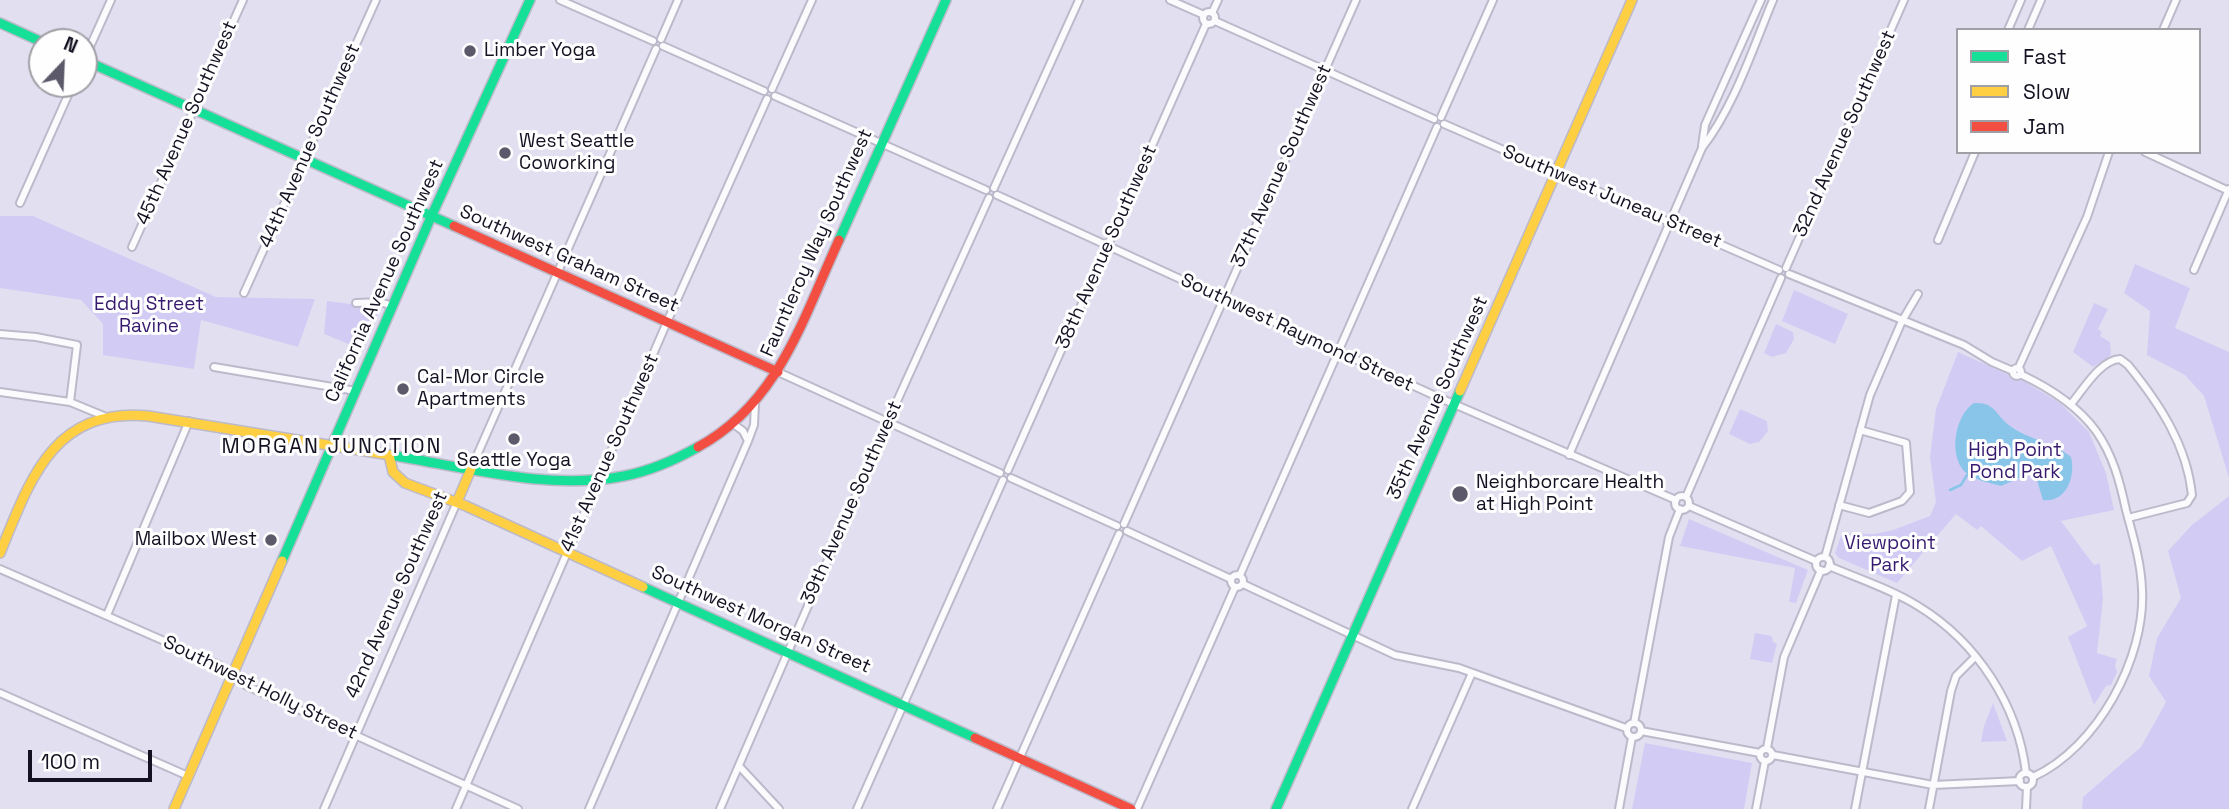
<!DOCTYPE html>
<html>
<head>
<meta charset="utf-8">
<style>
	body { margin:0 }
	#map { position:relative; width:2229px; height:809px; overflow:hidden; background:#e2e0f0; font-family:"Space Grotesk",sans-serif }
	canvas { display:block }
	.legend { position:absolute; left:1956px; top:28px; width:245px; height:126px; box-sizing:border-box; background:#fefefe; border:2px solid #a09fa6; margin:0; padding:9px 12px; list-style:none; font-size:21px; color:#141122 }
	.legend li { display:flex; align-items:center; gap:14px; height:35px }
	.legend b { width:35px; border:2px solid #a09fa6 }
	.north { position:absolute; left:28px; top:28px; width:70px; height:70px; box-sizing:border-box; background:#fefefe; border:2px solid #a09fa6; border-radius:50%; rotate:23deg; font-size:19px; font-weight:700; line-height:28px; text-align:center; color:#141122 }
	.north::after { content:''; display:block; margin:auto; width:24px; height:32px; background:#5c596a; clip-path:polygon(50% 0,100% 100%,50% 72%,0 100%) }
	.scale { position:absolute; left:28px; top:750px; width:124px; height:32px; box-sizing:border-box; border:4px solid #141122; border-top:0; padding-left:9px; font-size:21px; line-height:24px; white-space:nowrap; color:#141122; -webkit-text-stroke:5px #fefefe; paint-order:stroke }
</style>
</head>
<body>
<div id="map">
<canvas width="2229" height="809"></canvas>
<ul class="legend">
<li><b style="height:9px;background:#16e098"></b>Fast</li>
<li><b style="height:9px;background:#ffcf43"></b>Slow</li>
<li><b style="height:9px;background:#f24e42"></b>Jam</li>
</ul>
<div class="north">N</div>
<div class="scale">100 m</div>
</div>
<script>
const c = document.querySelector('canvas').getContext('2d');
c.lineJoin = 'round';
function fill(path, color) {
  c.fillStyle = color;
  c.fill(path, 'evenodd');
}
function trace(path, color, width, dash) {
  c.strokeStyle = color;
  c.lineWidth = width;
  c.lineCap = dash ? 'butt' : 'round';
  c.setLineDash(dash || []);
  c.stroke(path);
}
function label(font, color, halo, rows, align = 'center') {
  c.font = font + ' "Space Grotesk",sans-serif';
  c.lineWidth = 6;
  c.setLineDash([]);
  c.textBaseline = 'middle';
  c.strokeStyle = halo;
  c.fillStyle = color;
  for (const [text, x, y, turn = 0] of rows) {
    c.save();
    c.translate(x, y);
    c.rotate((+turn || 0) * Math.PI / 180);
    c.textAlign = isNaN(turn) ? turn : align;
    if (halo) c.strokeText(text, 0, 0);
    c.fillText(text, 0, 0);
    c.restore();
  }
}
fill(new Path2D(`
	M0,216h33l183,81 99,2 -17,48 -97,-27 -7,49 -91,-14v-31l-22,-24 -81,-12z
	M2135,264l55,24 -15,40 54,24v126l-25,-82 -19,-21 -38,-20 3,-44 -26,-18z
	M1794,290l54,24 -13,30 -53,-23z
	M327,301l47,6 5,3 -16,40 -39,-16z
	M2094,303l14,6 -10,20 4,3 -2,4 10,6 1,13 -18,12 -20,-15z
	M1776,324l17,8 1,7 -8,14 -14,4 -8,-4z
	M1958,352l69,31 33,20 29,29 17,41 8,37 -53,11 33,44 6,-2 3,36 -6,54 20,6 -2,7 2,6 -6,13 -5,1 -12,19 -26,-68 19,-11 -36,-80 -29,15 -41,-35 -4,4 -21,-16 -59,69 -58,-25 -4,-5 7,-20 32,1 19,-4 37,-14 6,-14 -6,-45 6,-48z
	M1740,409l27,12 1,10 -9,11 -9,2 -21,-10z
	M2229,496v313h-147l1,-12 58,-50 25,-45 -17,-26 8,-38 24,-40 -13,-47 24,-26z
	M1689,519l119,51 -12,33 -7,-1 6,-34 -115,-22z
	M1755,633l17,3 1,6 4,2 -5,19 -22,-4z
	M1993,703l14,38 -26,1 3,-16z
	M1645,743l107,20 -8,46h-112z`), '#d2ccf5');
fill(new Path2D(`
	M1974,403c22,-1 21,12 36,23 19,14 43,16 61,31 5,20 -5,46 -28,43l-7,-23 -5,-4 -30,13c-11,-3 -27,-6 -36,-14 -17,-17 -10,-57 9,-69z`), '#88c5e9');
trace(new Path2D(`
	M1950,490l11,-5 6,-10`), '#88c5e9', 2.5);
const street = new Path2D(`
	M560,0l93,41
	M1170,0l34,15
	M1203 18a6 6 0 1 1 12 0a6 6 0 1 1-12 0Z
	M1212,13l6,-13
	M1215,21l219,98
	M2008,30l13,-30
	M2028,30l13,-30
	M2163,30l13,-30
	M661,39l17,-39
	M663,46l101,45
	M84,60l27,-60
	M772,89l40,-89
	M775,96l211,94
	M1441,117l52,-117
	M1444,124l335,146
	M1702,146l3,-21 56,-125
	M2145,152l84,39
	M994,188l85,-188
	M997,195l443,203 236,102
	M20,203l53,-119
	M1938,240l37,-88
	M132,247l111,-247
	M1786,268l118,-268
	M2194,270l35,-81
	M1789,274l175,71 28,17 21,9
	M244,293l132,-293
	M356,303l24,-1 13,4
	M0,334l36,3 41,8 -7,57
	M214,367l142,24
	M2013 372a4 4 0 1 1 8 0a4 4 0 1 1-8 0Z
	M2018,369l69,-152 22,-65
	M778,372l222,101
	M2020,374c30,14 57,31 76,57 17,24 24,51 30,79 7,26 15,52 16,79 4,69 -45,159 -109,188
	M0,392l70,10 34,14
	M2071,404c12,-14 29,-44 49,-45l8,6c31,38 59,80 64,130l-5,8 -4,1 -55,14
	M732,423l11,8 5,10
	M1569,455l133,-307c33,-43 50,-98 71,-148
	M471,469l185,-420
	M1008,470l198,-446
	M1011,478l106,48
	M1675 503a7 7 0 1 1 14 0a7 7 0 1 1-14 0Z
	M1686,497l95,-219
	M1839,505l30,8 33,-12 8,-9 -4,-49 -46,-13
	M1689,506l127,55
	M1124,524l232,-524
	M1127,531l104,48
	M1825,557l45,-162 32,-74 16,-27
	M1816 564a7 7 0 1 1 14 0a7 7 0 1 1-14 0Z
	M1829,566c30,13 62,23 89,40 59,36 100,99 108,167
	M0,569l219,96 28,21 271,123
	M1231 581a6 6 0 1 1 12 0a6 6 0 1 1-12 0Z
	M1240,575l197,-448
	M1243,584l152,71 64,13 167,60
	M107,615l82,-194
	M0,693l188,83
	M1627 730a7 7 0 1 1 14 0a7 7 0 1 1-14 0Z
	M1634,723l35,-186 11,-28
	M1641,731l119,22
	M1767,748l17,-91 37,-87
	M1760 755a6 6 0 1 1 12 0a6 6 0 1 1-12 0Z
	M1773,755l160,30 87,-4
	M739,766l40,43
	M2019 780a7 7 0 1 1 14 0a7 7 0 1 1-14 0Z
	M324,809l133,-307
	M456,809l211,-487 100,-223
	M589,809l159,-368 6,-16 1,-21
	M720,809l168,-388 101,-223
	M857,809l146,-329
	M997,809l122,-275
	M1137,809l98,-222
	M1412,809l60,-136
	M1619,809l13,-72
	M1756,809l9,-48
	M1855,809l41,-214
	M1929,809l22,-118 5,-15 19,-19
	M2026,809l1,-22`);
const fast = new Path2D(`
	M0,23l42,19
	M84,60l370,166
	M839,240l107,-240
	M390,455c74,12 160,36 234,21 26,-5 51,-16 74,-29
	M282,561l149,-344 99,-217
	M643,587l332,151
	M1276,809l184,-418`);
const slow = new Path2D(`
	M1460,391l172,-391
	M389,455l4,17 12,11 61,23 177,81
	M457,502l14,-33
	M0,553c30,-73 53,-146 148,-137l242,39
	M174,809l108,-248`);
const jam = new Path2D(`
	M454,226l324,146
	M698,447c81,-44 105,-129 141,-207
	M975,738l156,71`);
trace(street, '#bcbaca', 10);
trace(fast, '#bcbaca', 12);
trace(slow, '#bcbaca', 12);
trace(jam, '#bcbaca', 12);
trace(street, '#fbfafd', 6);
trace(fast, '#16e098', 9);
trace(slow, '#ffcf43', 9);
trace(jam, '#f24e42', 9);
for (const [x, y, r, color] of [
	[470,51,7,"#5c596a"],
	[505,153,7,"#5c596a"],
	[403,389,7,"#5c596a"],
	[514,439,7,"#5c596a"],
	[1460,494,9,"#5c596a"],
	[271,540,7,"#5c596a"]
]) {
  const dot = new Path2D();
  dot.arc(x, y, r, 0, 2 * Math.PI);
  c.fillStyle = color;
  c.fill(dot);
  trace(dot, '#fefefe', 2.5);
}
label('19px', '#141122', '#fefefe', [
	["Limber Yoga",484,51],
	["West Seattle",519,142],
	["Coworking",519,164],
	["Cal-Mor Circle",417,378],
	["Apartments",417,400],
	["Seattle Yoga",514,461,"center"],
	["Neighborcare Health",1476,483],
	["at High Point",1476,505],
	["Mailbox West",257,540,"right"]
], 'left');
label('19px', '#141122', '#fefefe', [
	["45th Avenue Southwest",187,123,-66],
	["32nd Avenue Southwest",1845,134,-66],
	["44th Avenue Southwest",310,146,-66],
	["37th Avenue Southwest",1282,166,-66],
	["Southwest Juneau Street",1612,197,23],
	["Fauntleroy Way Southwest",817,243,-66],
	["38th Avenue Southwest",1107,247,-66],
	["Southwest Graham Street",569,259,24],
	["California Avenue Southwest",385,281,-66],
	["Southwest Raymond Street",1297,333,25],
	["35th Avenue Southwest",1438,398,-66],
	["41st Avenue Southwest",610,453,-66],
	["39th Avenue Southwest",852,503,-66],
	["42nd Avenue Southwest",397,595,-66],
	["Southwest Morgan Street",761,620,24],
	["Southwest Holly Street",260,688,26]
]);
label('19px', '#361a6f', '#fefefe', [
	["Eddy Street",149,305],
	["Ravine",149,327],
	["High Point",2015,451],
	["Pond Park",2015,473],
	["Viewpoint",1890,544],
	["Park",1890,566]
]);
c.letterSpacing = '2px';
label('21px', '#141122', '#fefefe', [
	["MORGAN JUNCTION",332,447]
]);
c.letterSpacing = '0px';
</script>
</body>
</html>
